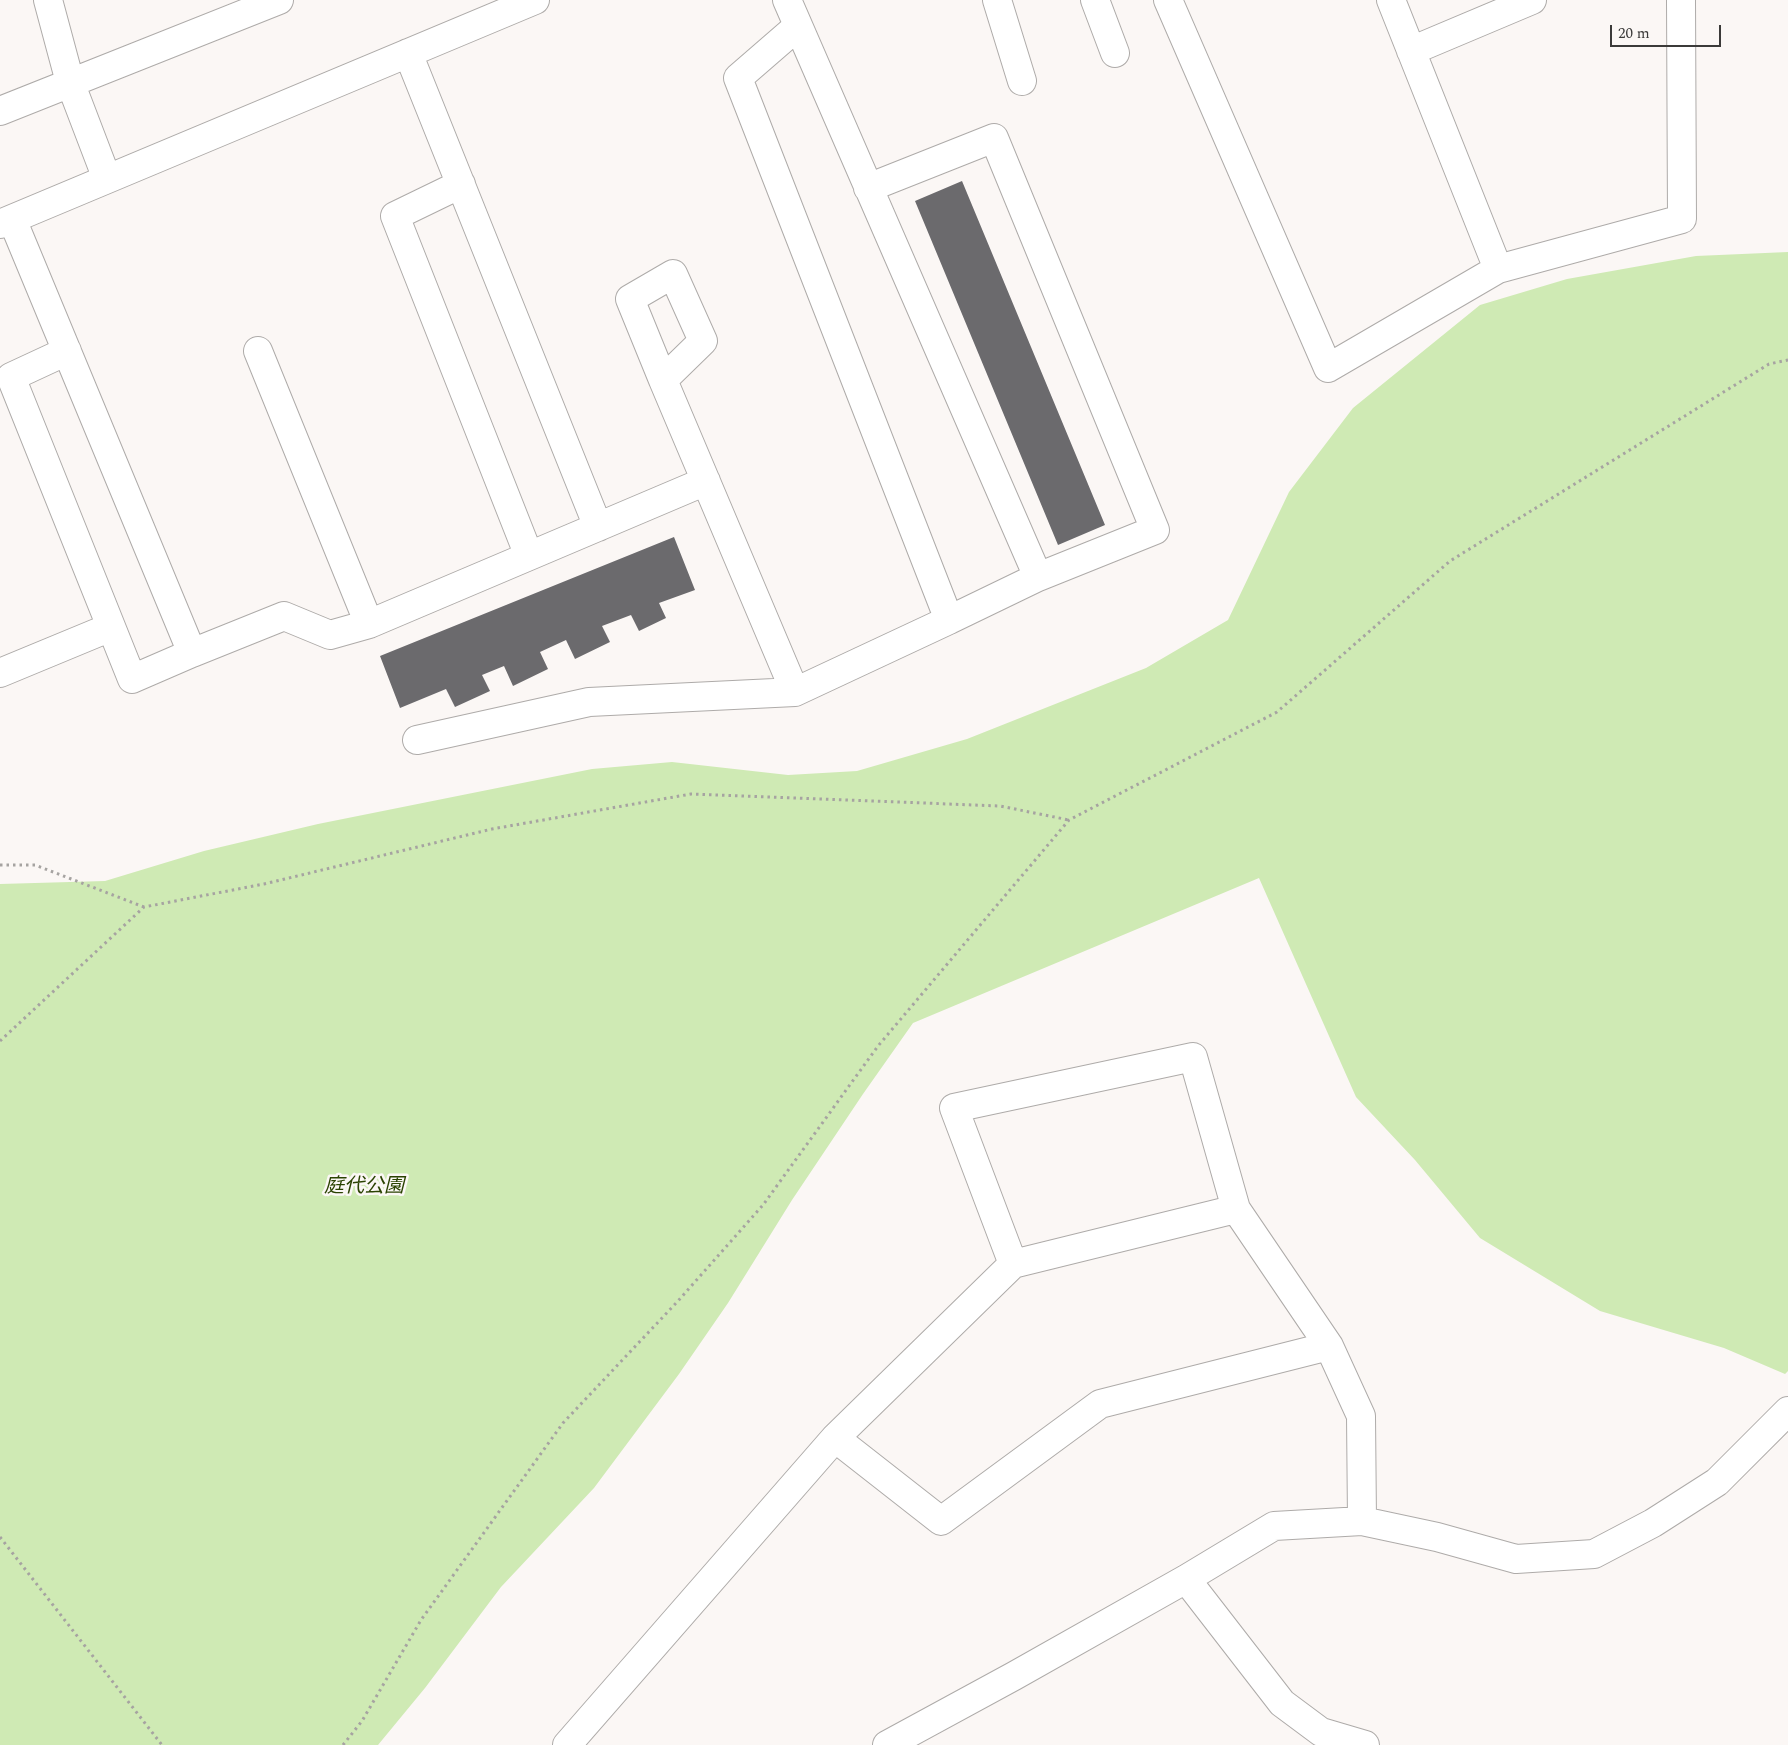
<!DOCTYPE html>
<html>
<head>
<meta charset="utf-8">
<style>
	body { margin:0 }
	#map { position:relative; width:1788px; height:1745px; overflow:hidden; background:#fbf7f5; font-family:Spectral,serif }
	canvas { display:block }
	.scale { position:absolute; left:1610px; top:25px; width:111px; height:22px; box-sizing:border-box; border:2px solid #3b3a39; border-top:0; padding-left:6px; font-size:15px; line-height:18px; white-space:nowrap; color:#3b3a39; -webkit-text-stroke:4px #fbf7f5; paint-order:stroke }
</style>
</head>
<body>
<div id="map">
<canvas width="1788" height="1745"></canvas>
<div class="scale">20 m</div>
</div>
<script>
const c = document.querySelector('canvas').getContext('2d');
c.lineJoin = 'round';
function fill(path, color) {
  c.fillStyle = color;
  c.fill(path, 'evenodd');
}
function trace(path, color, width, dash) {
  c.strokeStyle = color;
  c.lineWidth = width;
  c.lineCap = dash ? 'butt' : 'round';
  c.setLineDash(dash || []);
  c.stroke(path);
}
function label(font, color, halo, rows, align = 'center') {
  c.font = font + ' Spectral,"Noto Sans JP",serif';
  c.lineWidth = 5;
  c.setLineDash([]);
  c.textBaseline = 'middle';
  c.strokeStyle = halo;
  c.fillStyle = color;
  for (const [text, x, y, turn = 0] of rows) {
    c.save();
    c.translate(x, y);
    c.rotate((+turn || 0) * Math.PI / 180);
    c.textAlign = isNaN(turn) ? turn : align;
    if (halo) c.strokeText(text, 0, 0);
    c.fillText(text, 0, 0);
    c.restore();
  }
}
fill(new Path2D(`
	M1788,252v1119l-3,3 -61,-26 -124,-37 -120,-73 -65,-78 -59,-63 -97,-219 -346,145 -50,71 -71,106 -64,103 -49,71 -85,114 -93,99 -76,101 -47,57h-378v-861l105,-3 99,-30 114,-27 274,-55 80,-7 116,13 69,-4 110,-32 179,-71 82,-48 61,-128 64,-84 127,-103 87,-26 129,-23z`), '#cfeab4');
fill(new Path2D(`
	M962,181l143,344 -47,20 -143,-344z
	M674,537l21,53 -36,13 7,15 -27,13 -8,-16 -29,11 8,16 -35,17 -9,-19 -26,12 8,17 -35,17 -9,-20 -22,9 8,16 -35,16 -9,-18 -46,19 -20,-52z`), '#6b6a6d');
const minor = new Path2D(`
	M48,0l22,82 37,97
	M787,0l251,577
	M997,0l25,81
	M1095,0l20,53
	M1168,0l160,368 170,-99 184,-50 -1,-219
	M1391,0l107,269
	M798,26l-60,52 211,542 89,-43 117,-47 -161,-392 -126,50
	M1411,51l121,-51
	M408,53l190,474
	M0,111l279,-111
	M461,184l-66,32 134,340
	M12,219l180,434
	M0,224l535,-224
	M673,274l30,67 -40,39 -33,-81z
	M67,351l-56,26 121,302 60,-26 92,-37 46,19 39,-11 337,-143
	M258,351l111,273
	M663,380l132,312 154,-72
	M0,673l111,-46
	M417,740l172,-38 206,-10
	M1013,1264l-59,-156 239,-51 43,152 93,137 32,70 1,105
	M835,1438l178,-174 223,-55
	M1186,1579l96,124 39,29 44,13
	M567,1745l268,-307 106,83 159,-117 229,-58
	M887,1745l127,-69 172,-97 88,-53 88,-5 75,16 79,22 78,-5 59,-31 64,-41 71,-71`);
trace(minor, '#aeaba9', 30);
trace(new Path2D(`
	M0,865h35l109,42
	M0,1041l144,-134 120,-23 228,-55 199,-35 309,12 69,14
	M0,1537l162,208
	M343,1745l19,-24 59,-101 142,-197 115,-122 85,-96 115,-159 191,-226 208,-108 173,-151 319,-197 19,-4`), '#a6a3a1', 3, [2.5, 4]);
trace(minor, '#fff', 28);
label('italic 20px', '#2b4302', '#fbf7f5', [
	["庭代公園",364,1188]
]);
</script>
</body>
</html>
